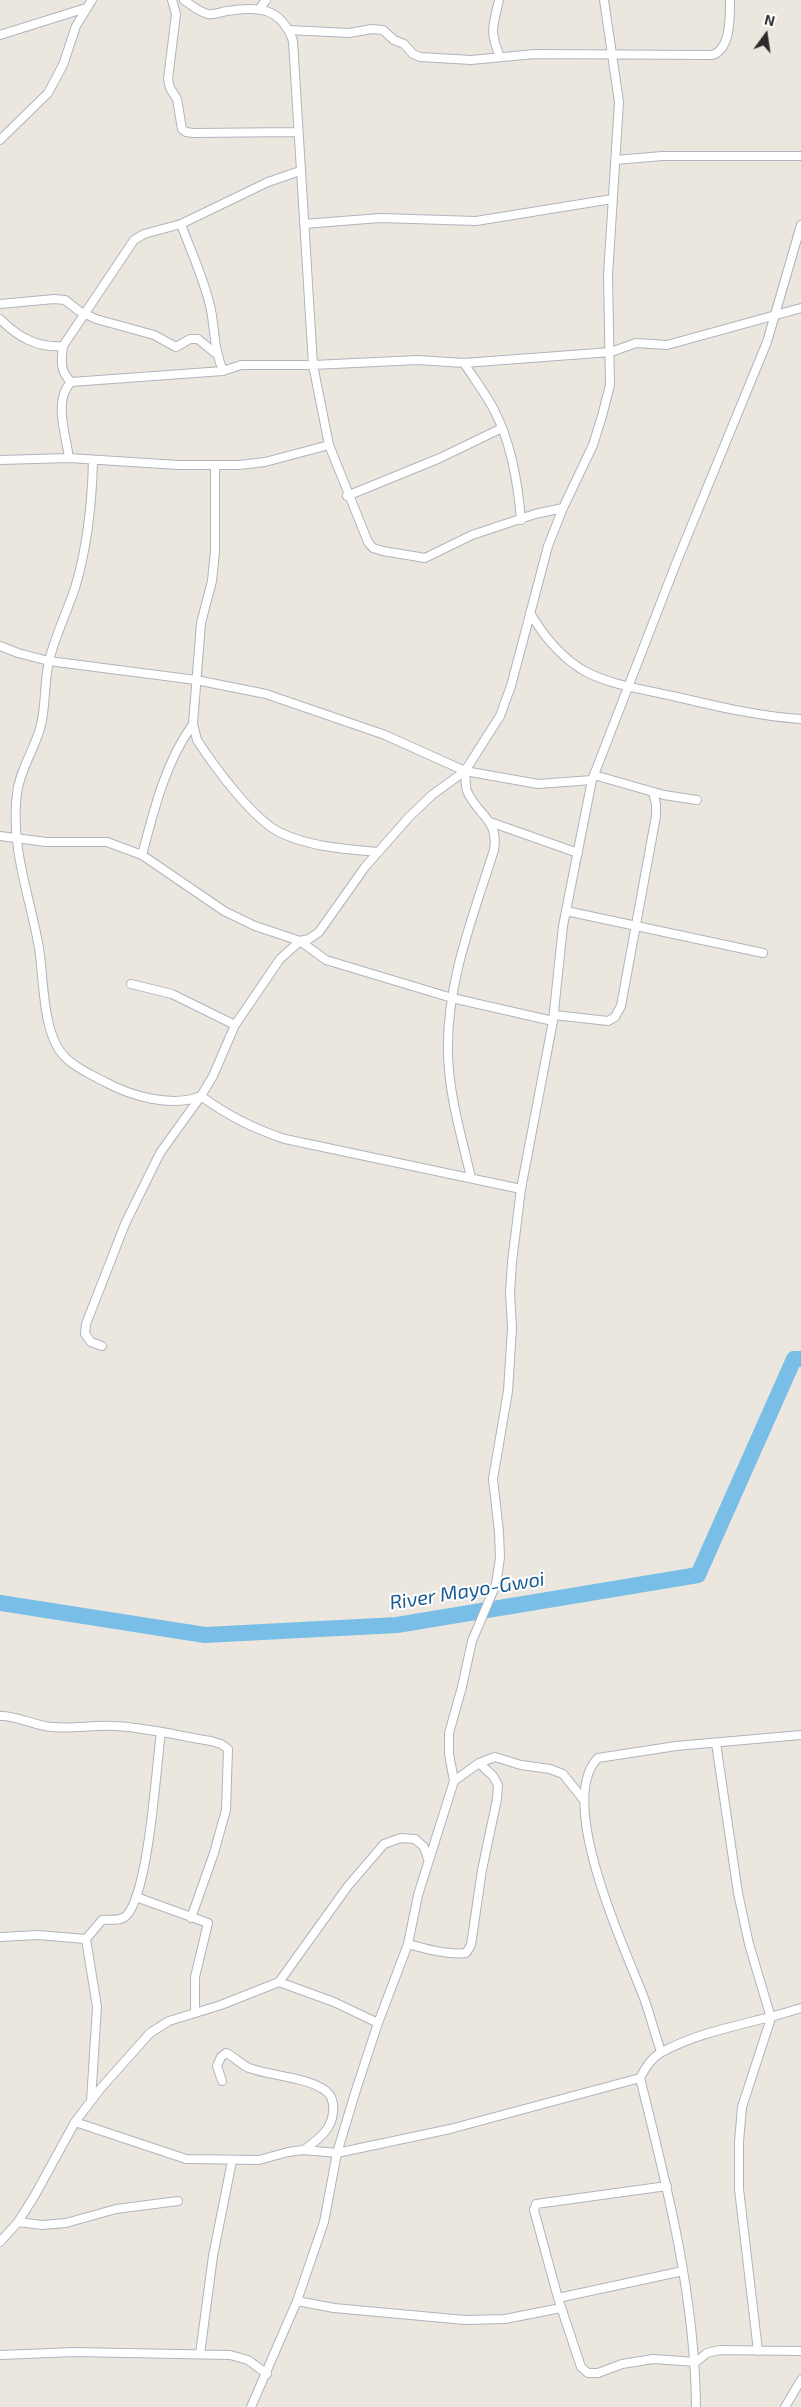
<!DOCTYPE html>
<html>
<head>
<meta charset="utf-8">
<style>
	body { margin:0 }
	#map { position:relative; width:801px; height:2407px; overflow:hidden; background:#ece7de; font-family:"Exo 2",sans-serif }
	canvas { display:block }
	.north { position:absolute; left:741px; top:10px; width:50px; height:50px; -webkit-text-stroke:4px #fff; paint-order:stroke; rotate:14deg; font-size:14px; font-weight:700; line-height:20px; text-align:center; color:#2b2b2b }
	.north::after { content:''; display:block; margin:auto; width:18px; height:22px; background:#2b2b2b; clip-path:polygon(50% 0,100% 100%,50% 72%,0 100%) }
</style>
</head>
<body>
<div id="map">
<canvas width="801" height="2407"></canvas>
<div class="north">N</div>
</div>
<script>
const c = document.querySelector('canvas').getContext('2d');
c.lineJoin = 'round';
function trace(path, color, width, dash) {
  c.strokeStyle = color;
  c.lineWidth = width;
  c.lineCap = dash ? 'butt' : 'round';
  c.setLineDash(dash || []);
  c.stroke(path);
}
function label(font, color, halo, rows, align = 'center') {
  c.font = font + ' "Exo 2",sans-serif';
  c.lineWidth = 4;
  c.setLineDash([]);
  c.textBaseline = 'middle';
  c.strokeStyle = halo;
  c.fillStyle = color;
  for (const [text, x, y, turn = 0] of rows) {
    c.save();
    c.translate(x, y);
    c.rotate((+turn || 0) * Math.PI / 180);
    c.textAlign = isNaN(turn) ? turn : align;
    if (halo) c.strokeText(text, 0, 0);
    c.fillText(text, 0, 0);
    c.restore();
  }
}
trace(new Path2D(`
	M0,1603l205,32 192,-10 301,-50 96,-216h7`), '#78bee7', 16);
const street = new Path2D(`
	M172,0l4,14 -8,65 2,9 7,11 5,30 4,3 7,1 105,-1
	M184,0c7,5 15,12 24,14 7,1 12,-2 19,-3 31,-5 54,-4 66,30l20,324 16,80 39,97 5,6 10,3 42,7 47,-23 63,-21 28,-6
	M499,0c-6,27 -10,30 1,57
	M260,8l6,-8
	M289,30l60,3 23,-4 11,1 11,10 10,4 9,10 7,3 51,3 64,-6 177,1c19,-5 18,-39 18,-55
	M0,35l86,-27
	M0,140l48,-47 15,-28 13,-39 16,-26
	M616,160l46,-4h139
	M181,224c10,28 24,57 30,86 4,22 3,39 12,61
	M304,224l76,-6 96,3 136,-22
	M0,304l54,-5 11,1 14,11 17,8 58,16 22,12 14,-8h8l17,14
	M0,319c18,18 37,29 63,27
	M464,363c10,16 23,32 31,49 17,33 23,71 26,108
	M71,382c-11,-11 -10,-20 -8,-36l71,-106 10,-6 37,-10 87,-42 32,-11
	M69,458c-3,-23 -16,-58 2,-76l152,-11 18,-6h72l105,-5 46,3 147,-11 25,-9 31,2 134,-37
	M0,460l69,-2 109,7h61l26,-3 64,-17
	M93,460c-1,44 -5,85 -18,128 -8,24 -20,48 -26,73 -5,21 -3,43 -8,64 -6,24 -21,44 -24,68 -7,55 13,103 22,155 5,31 3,88 27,110 11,11 26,17 39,24 26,14 67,26 96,14
	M215,465v86l-3,30 -11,42 -8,101 4,16c17,26 56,80 84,93 30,14 64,16 97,19
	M347,496l93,-38 62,-30
	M530,613c13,22 29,42 51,56 27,16 61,20 92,27 42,10 84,20 127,23
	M0,646l18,7 31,8 147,19 70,14 119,41 80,36 73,13 54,-4
	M465,771c1,6 0,14 2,20 11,25 32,28 27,59 -21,67 -48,133 -46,204 1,42 14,84 23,124
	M594,775l70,20 33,5
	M490,822l88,31
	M0,836l46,6h61l35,13 82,56 31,15 45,15 26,19 126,38 101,23
	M142,855c12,-45 23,-92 51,-131
	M566,911l197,42
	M131,984l41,10 63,31
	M554,1015l54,6 7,-4 6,-11 35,-190v-12l-3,-12
	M201,1096c27,20 53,33 84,43l236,50
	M102,1346l-11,-4 -6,-8 1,-10 39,-100 35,-71 41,-57 12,-20 22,-51 45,-66 20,-18 9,-2 10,-7 46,-65 44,-50 23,-22 33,-24 35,-55 11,-30 37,-140 15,-38 30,-63 9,-29 8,-31 -2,-110 11,-173 -15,-102
	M0,1716c16,-1 35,10 52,11 20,2 41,-2 61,-1 33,1 66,10 98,15l10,3 7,5 -2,61 -12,43 -23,65
	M716,1743l22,150 11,51 22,74 -29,89 -3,35v47l19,162
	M454,1781l25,-18 16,-6 26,8 29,4 13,5 20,25
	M136,1897l72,26 -13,54v36
	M0,1937l38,-2 48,4
	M408,1944c19,5 39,11 58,9l5,-8 11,-75 15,-71 1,-14 -5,-9 -14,-13
	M279,1982l55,20 44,21
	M661,2052c-6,-18 -11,-37 -17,-54 -19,-50 -89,-197 -46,-240l78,-12 125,-11
	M640,2078c27,108 55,217 56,329
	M222,2081l-5,-15 4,-9 5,-4c9,4 14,11 23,15 22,8 59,9 77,23 6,5 8,13 7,21 -1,18 -16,28 -29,38
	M91,2101l6,-94 -11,-68 16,-19c8,-1 19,2 25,-5 22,-25 29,-146 34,-183
	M75,2122l111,37 73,1 29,-8 15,-2 34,3 113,-24 190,-51c6,-11 11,-20 22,-26 42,-23 94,-29 139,-44
	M667,2186l-131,18 -2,6 24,88 23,69 7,6h10l24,-9 31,-5 43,3 11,-9 13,-3 81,1
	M18,2222l24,3 24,-2 50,-14 62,-8
	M0,2242l18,-20 17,-27 40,-73 26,-34 49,-55 19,-12 52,-16 58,-23 69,-96 36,-42 17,-6 14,1 9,8 4,12
	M558,2298l125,-27
	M297,2301l37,7 131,12 40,-1 56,-11
	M200,2354l13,-98 19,-95
	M0,2355l75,-3 155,3 18,5 19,14
	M251,2407l46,-106 27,-79 13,-69 19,-63 22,-67 30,-79 10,-49 36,-114 -5,-27v-21l13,-46 10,-46 24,-57 4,-26 -1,-26 -6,-53 15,-88 4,-63 -2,-35 2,-31 9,-73 32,-168 10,-95 29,-146 85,-219 90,-219 34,-117
	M785,2407l16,-27`);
trace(street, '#b1b3be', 10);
trace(street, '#fff', 8);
label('italic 20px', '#165b94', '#fff', [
	["River Mayo-Gwoi",467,1591,-9]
]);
</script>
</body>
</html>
